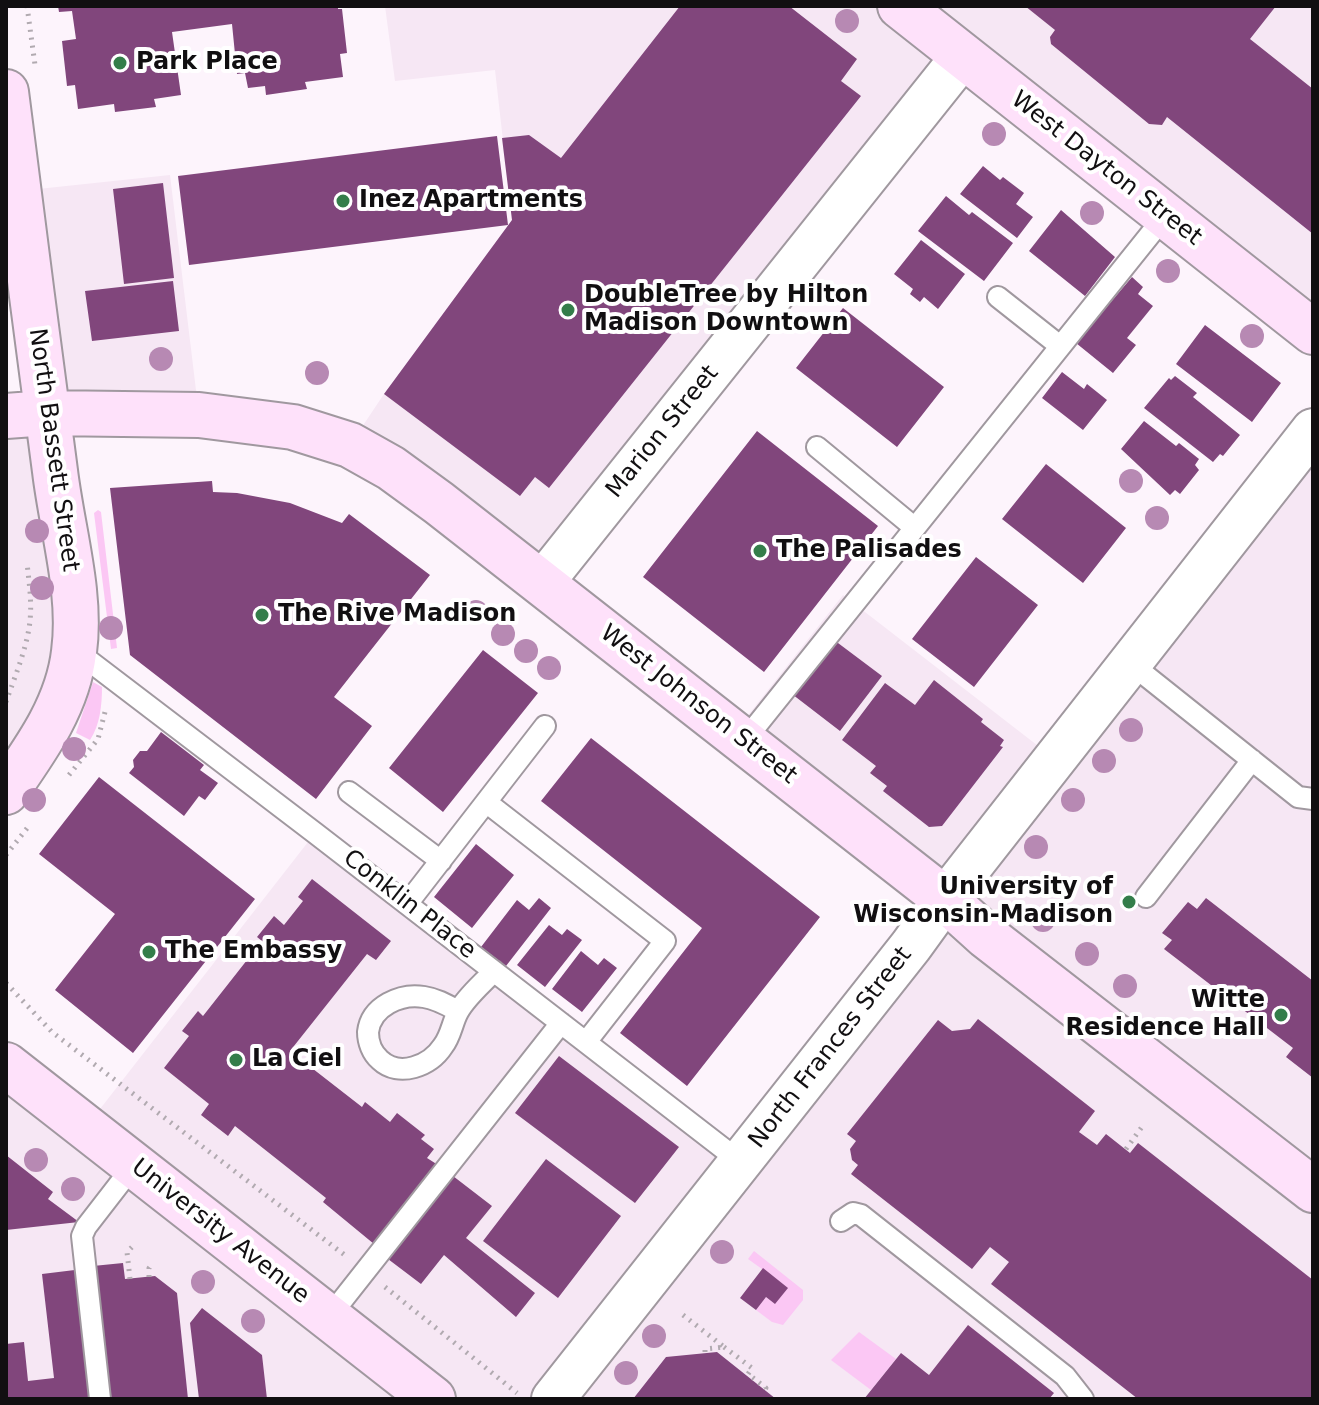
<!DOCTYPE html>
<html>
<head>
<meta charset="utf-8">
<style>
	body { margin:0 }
	#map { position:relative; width:1319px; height:1405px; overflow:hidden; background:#fdf4fc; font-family:"DejaVu Sans",sans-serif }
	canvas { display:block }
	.frame { position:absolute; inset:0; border:8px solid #110f11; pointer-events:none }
</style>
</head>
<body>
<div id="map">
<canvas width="1319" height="1405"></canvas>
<div class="frame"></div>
</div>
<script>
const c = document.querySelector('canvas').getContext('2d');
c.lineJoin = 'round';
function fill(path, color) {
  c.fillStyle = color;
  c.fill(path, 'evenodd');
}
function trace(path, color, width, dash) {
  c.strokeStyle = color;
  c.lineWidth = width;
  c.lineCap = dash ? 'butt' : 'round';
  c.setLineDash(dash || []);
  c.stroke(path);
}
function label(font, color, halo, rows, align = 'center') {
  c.font = font + ' "DejaVu Sans",sans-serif';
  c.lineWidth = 8;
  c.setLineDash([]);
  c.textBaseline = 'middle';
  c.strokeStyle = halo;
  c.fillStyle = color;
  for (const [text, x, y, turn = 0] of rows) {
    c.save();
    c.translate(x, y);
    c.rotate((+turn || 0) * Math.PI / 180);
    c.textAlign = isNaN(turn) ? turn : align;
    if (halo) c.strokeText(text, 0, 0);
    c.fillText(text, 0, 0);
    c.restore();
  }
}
fill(new Path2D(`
	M385,6h928v326l-350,-276 -421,527 -192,-138 34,-51 128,-174 -17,-150 -100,11z
	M170,175l29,240 -152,-2 28,200 -69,179v-376l40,-3 -27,-222z
	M1313,431v968h-1307v-334l80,62 229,-294 427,329 210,-271 -218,-158 109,-138 212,164z`), '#f6e7f4');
fill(new Path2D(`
	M98,510l3,2 16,136 -6,1 -17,-136z
	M93,682l9,5c0,18 -2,38 -12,53l-14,-7z
	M754,1251l49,39v10l-20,25 -11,-3 -16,-12 10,-13 9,7 -13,-35 -14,-10z
	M859,1332l37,27 -25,31 -40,-30z`), '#fbc7f4');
fill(new Path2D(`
	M58,6h280v3h4l5,44 -7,1 3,23 -38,5 2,7 -41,6 -1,-9 -17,2 -3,-15 -8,1 -5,-50 -60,8 9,63 -27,4 2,8 -41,5 -1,-8 -36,5 -3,-24 -8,1 -5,-45 14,-2 -4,-28 -13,1z
	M680,6h109l68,53 -16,22 20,15 -312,392 -14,-11 -15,19 -136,-102 128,-174 -10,-82 27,-3 32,23z
	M1025,6h251l-26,33 63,50v145l-146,-117 -5,8 -13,-1 -98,-80 -1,-7 5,-7z
	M497,136l11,89 -319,40 -11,-89z
	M983,166l17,14 3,-3 21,16 -8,11 17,13 -16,21 -57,-44z
	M163,183l11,95 -50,6 -11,-95z
	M946,196l23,19 3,-3 41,31 -29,38 -66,-50z
	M1061,210l54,47 -30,39 -56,-45z
	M921,240l44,34 -27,35 -14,-12 -4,5 -10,-8 3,-5 -19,-15z
	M1132,277l11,10 -5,7 15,12 -26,32 9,7 -23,28 -37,-30z
	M173,281l6,50 -87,10 -7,-50z
	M843,308l101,79 -47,60 -101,-79z
	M1205,325l76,58 -29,39 -76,-58z
	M1062,372l22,17 3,-5 20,16 -24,30 -41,-32z
	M1175,376l22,17 -4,4 47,38 -17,21 -3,-2 -7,8 -69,-54 25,-30 2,2z
	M1144,421l32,25 3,-3 20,16 -4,6 4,5 -19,24 -5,-4 -5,5 -49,-46z
	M757,431l121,95 -114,146 -121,-95z
	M1046,464l80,64 -43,55 -81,-64z
	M212,481l1,11 24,1 53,10 52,20 7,-9 81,61 -96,122 38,29 -56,73 -186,-144 -20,-167z
	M976,557l62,48 -64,82 -62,-48z
	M830,637l52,39 -42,55 -52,-40z
	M483,650l55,43 -95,119 -54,-44z
	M934,680l49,39 -2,3 23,18 -4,6 3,1 -61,79 -13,1 -46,-36 4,-5 -17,-13 6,-7 -34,-26 43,-57 30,22z
	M161,732l43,33 -4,5 18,13 -13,17 -6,-4 -15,20 -55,-43 5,-6 -1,-7 7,-9h7z
	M591,738l229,179 -133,169 -67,-53 82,-105 -161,-127z
	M99,777l156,122 -122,154 -78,-63 60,-76 -76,-60z
	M476,844l38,31 -42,53 -38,-31z
	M312,879l79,62 -15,19 -9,-6 -77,97 72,56 3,-5 25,20 7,-9 28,22 -4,4 13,10 -7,9 11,7 -64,79 -51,-42 3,-4 -91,-72 -7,10 -27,-21 8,-11 -45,-36 25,-32 -7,-5 16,-20 5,5 59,-75 -5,-4 17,-21 10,9 19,-24 -5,-4z
	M539,898l12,10 -45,58 -25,-19 36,-47 12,10z
	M1206,898l107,83v97l-27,-21 7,-9 -129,-99 8,-9 -10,-7 26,-31 9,7z
	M549,925l13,10 5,-6 15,11 -37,47 -28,-22z
	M581,951l17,14 6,-7 13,10 -35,44 -30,-23z
	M978,1019l117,92 -16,21 18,13 9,-11 24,19 8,-10 175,137v119h-175l-147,-115 18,-22 -19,-15 -18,22 -121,-95 7,-9 -6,-5 -2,-11 6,-8 -9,-7 91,-114 14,11 18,-2z
	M559,1056l120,91 -44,56 -120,-90z
	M6,1155l47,37 -5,7 31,23 -73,8z
	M546,1159l75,57 -63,82 -75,-57z
	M453,1176l39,30 -26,32 69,55 -19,24 -72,-62 -23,29 -33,-25z
	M123,1263l2,16 30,-3 22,17 11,106h-81l-14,-133z
	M763,1268l25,20 -13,16 -9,-7 -10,13 -16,-12z
	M83,1269l15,130h-92v-55l18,-2 4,39 26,-3 -12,-104z
	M202,1308l60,47 5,44h-68l-9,-76z
	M968,1325l86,68 -5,6h-185l37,-46 28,22z
	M717,1352l59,47h-143l33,-42z`), '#81467c');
const lane = new Path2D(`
	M998,297l62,49
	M817,447l98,81
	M75,650l240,183 427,330
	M1130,663l168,134 15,2
	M744,741l421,-525
	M349,792l92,69
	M486,802l179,139 -79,101
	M1146,897l106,-137
	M407,904l138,-178
	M458,1011c-11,-6 -21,-12 -34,-14 -23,-4 -53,9 -56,35 0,10 4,21 12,28 19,18 50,6 63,-14 8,-10 9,-23 15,-34 8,-15 24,-28 36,-41
	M841,1221l12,-8 8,2 204,161 18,23
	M329,1317l232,-294
	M100,1399l-18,-163 4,-9 48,-62`);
const street = new Path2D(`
	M542,583l421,-527
	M553,1399l358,-453 34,-47 368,-469`);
const secondary = new Path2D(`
	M900,6l413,326
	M6,92c16,126 32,253 49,379 7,59 27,122 19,181 -6,53 -38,97 -68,140
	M6,416l41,-3 152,2 94,12 57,18 41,23 48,35 506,396 41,37 327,254
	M6,1065l427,334`);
trace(lane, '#a0989f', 24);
trace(street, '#a0989f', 46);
trace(secondary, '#a0989f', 48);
trace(new Path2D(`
	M27,6l8,59
	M6,702c9,-26 21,-54 24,-81 2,-20 -1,-39 -3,-58
	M69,775l29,-36 8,-31
	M6,855l22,-28
	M6,983l46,49 294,224
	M1126,1149l18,-25
	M149,1277v-9l4,-5
	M130,1279l-3,-27 5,-5
	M385,1287l132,106
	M683,1315l41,32 -19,2v4
	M724,1347l28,21 -4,6 18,14 -1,2`), '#b1aab0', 5, [2, 6]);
trace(lane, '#fff', 20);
trace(street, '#fff', 42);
trace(secondary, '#fee1fa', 44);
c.fillStyle = '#b789b3';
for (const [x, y] of [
	[847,21],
	[994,134],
	[1092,213],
	[1168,271],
	[1252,336],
	[161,359],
	[317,373],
	[1131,481],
	[1157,518],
	[37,531],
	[42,588],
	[476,612],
	[111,628],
	[503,634],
	[526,651],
	[549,668],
	[1131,730],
	[74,749],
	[1104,761],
	[34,800],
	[1073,800],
	[1036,847],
	[1043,920],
	[1087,954],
	[1125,986],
	[36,1160],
	[73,1189],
	[722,1252],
	[203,1282],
	[253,1321],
	[654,1336],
	[626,1373]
]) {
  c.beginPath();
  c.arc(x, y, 12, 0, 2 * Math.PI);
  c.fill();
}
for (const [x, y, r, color] of [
	[120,63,8,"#347d4a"],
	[343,201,8,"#347d4a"],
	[568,310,8,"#347d4a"],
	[760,551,8,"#347d4a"],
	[262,615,8,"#347d4a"],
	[1129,902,8,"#347d4a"],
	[149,952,8,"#347d4a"],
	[1281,1015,8,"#347d4a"],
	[236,1060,8,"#347d4a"]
]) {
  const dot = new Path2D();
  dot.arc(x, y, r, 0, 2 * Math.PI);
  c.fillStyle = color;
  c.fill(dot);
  trace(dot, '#fff', 3);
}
label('bold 24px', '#110f11', '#fff', [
	["Park Place",136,63],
	["Inez Apartments",359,201],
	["DoubleTree by Hilton",584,296],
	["Madison Downtown",584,324],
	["The Palisades",776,551],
	["The Rive Madison",278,615],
	["University of",1113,888,"right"],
	["Wisconsin-Madison",1113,916,"right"],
	["The Embassy",165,952],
	["Witte",1265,1001,"right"],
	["Residence Hall",1265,1029,"right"],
	["La Ciel",252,1060]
], 'left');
label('24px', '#110f11', '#fff', [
	["West Dayton Street",1106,169,38],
	["Marion Street",663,432,-51],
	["North Bassett Street",53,450,82],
	["West Johnson Street",698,705,38],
	["Conklin Place",409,905,38],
	["North Frances Street",831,1048,-52],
	["University Avenue",220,1232,38]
]);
</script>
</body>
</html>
